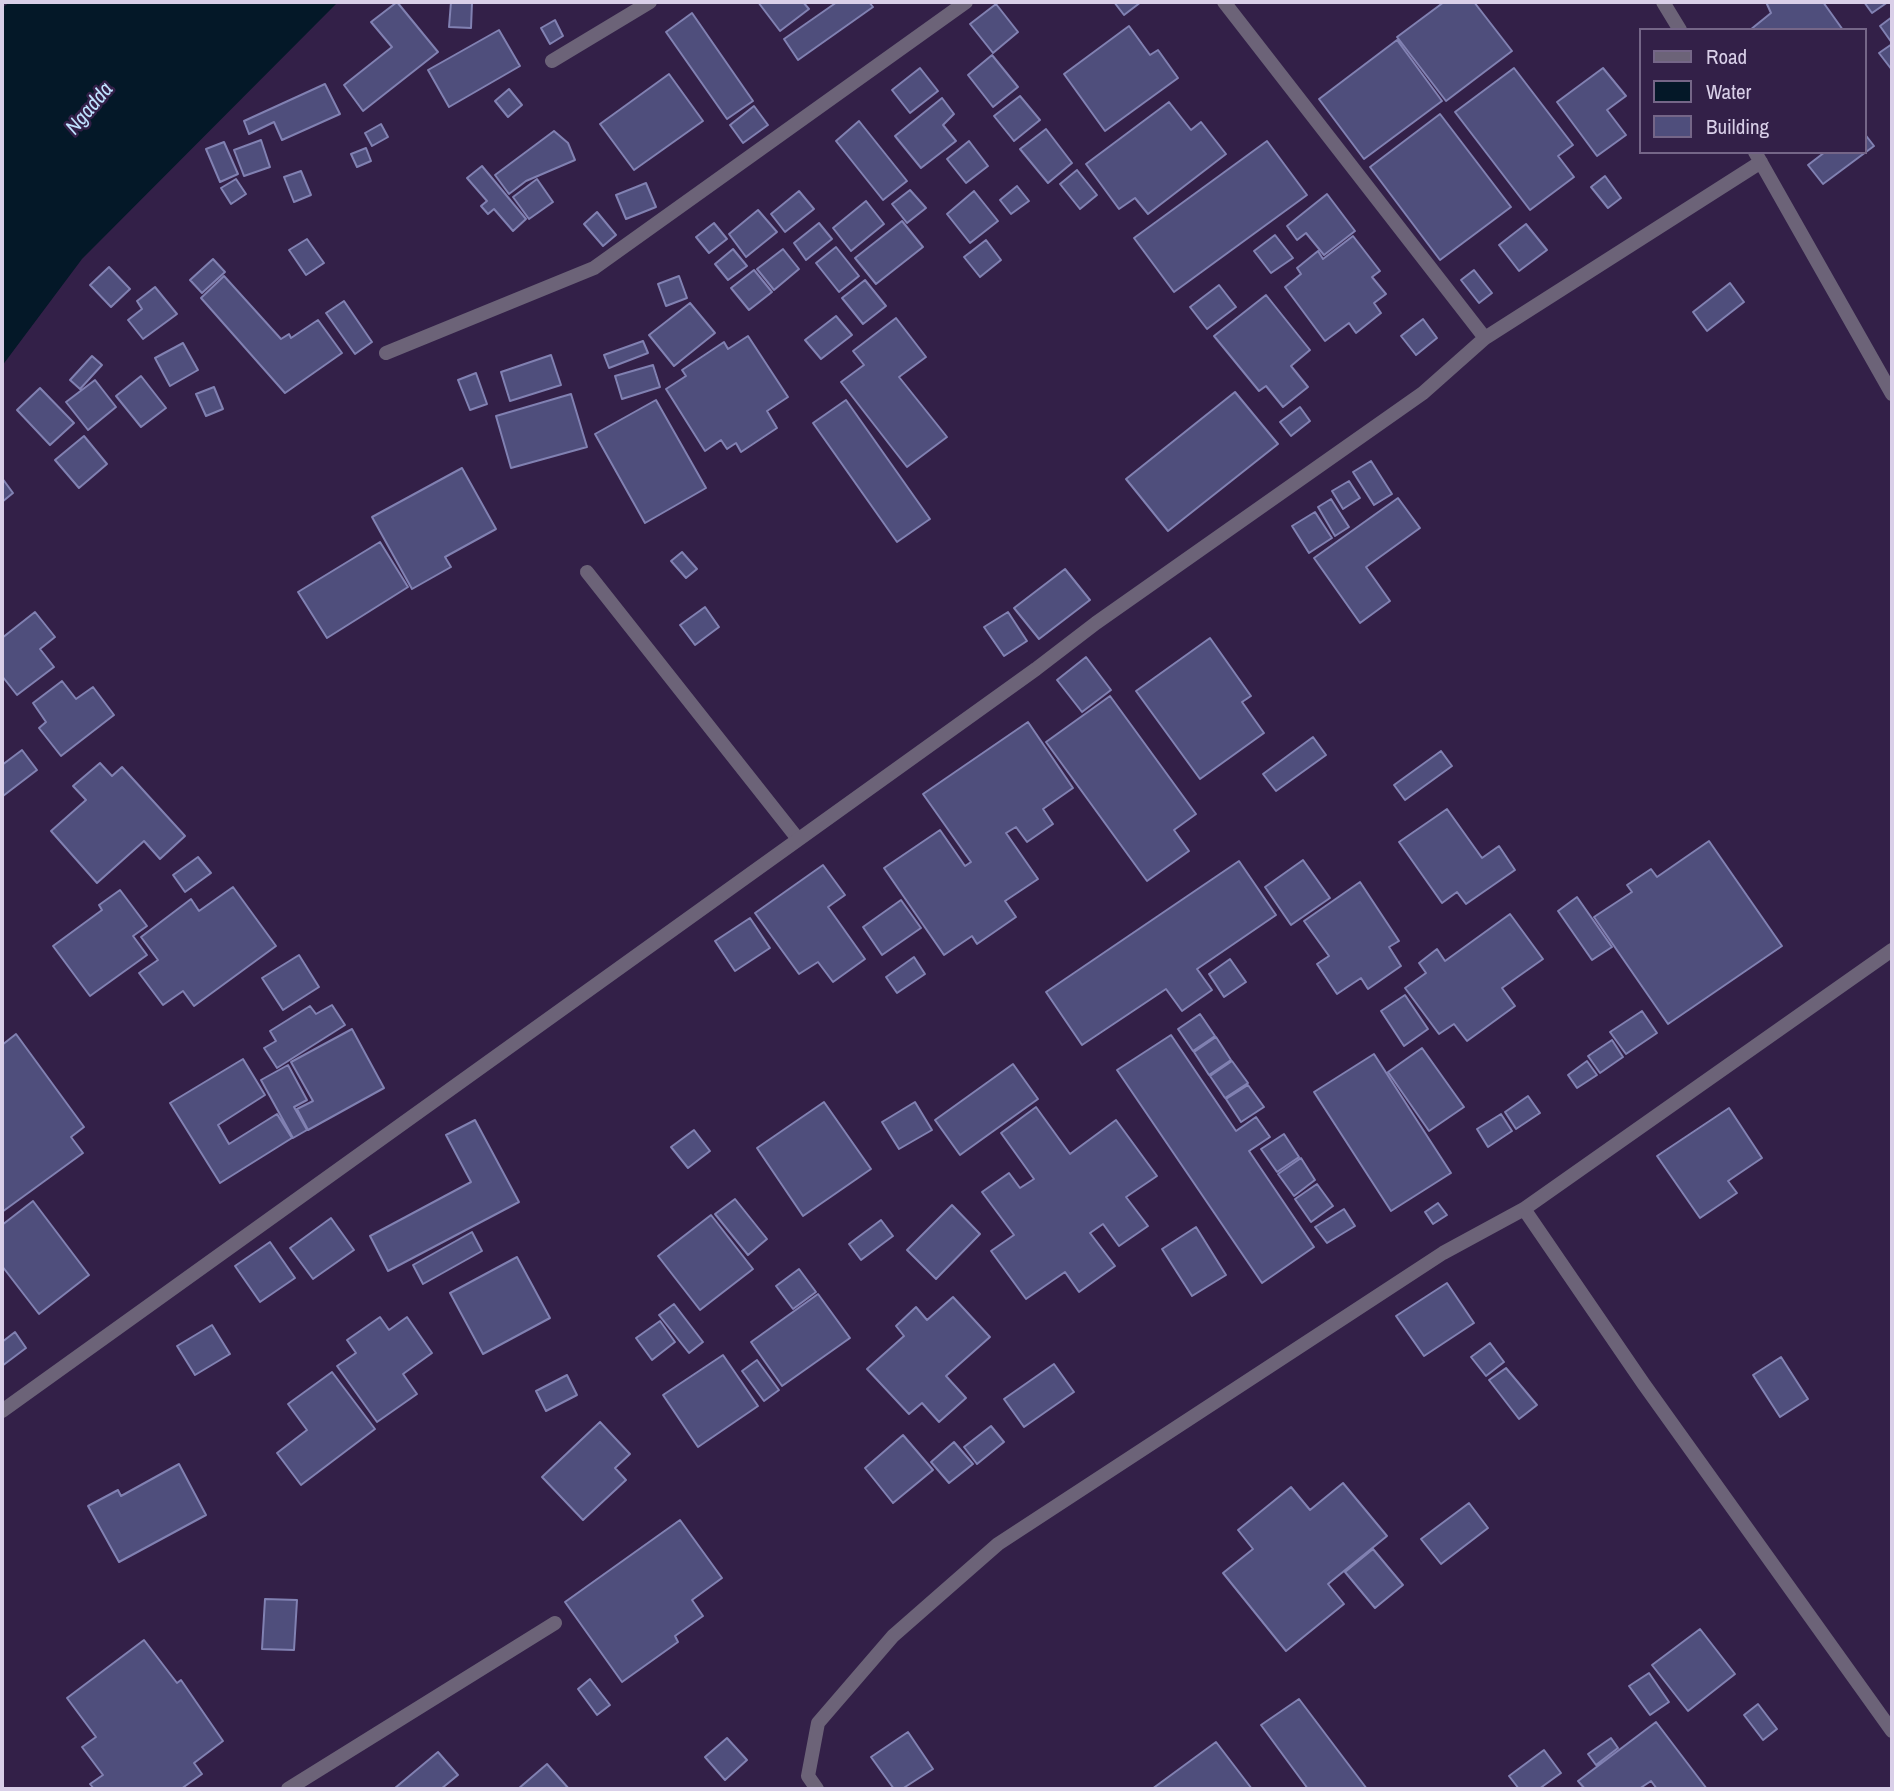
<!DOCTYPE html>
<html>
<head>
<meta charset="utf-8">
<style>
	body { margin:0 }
	#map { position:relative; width:1894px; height:1791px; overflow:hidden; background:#332048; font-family:"Archivo Narrow",sans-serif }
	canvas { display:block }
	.frame { position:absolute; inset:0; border:4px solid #d9cfe8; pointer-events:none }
	.legend { position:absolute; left:1639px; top:28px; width:228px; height:126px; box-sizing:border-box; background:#332048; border:2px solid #756688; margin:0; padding:9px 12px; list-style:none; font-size:21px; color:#d9cfe8 }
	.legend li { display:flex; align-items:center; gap:14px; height:35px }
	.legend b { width:35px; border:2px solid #756688 }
</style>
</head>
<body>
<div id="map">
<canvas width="1894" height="1791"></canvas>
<div class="frame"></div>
<ul class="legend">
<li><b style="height:9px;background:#6c6378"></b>Road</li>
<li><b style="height:19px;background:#041828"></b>Water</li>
<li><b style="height:19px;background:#4f4e7c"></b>Building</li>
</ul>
</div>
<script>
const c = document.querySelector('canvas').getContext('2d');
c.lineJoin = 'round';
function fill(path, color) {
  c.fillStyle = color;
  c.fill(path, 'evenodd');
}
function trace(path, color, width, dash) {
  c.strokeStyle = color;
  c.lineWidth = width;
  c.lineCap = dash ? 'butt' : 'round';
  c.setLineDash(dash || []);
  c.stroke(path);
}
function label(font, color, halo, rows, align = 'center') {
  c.font = font + ' "Archivo Narrow",sans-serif';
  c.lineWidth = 5;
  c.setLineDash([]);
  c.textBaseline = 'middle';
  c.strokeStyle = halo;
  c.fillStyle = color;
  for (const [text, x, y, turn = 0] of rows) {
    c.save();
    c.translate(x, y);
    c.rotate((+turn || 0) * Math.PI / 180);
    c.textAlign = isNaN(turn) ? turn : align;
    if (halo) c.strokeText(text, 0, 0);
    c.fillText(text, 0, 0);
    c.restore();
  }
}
fill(new Path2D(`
	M10,2h328l-256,257 -80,107v-358z`), '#041828');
const building = new Path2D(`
	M397,2l41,50 -75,59 -19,-26 48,-38 -21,-25z
	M451,2l21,1 -1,25 -22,-1z
	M758,2h45l6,7 -29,22z
	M837,2h32l4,5 -75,53 -14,-21z
	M1114,2h27l-17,13z
	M1444,2h30l38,49 -66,50 -49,-64z
	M1766,2h57l20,28h-93l21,-17z
	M1864,2h24l-16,11z
	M996,4l22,28 -25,21 -23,-29z
	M692,13l61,88 -26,18 -61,-87z
	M1892,17v26l-12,-17z
	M555,20l8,16 -13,8 -9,-16z
	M1129,26l21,29 8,-5 20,28 -73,53 -41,-57z
	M499,30l21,36 -71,41 -21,-37z
	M1397,40l45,61 -78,58 -45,-60z
	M1892,44v26l-13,-17z
	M992,55l26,32 -25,20 -25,-32z
	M920,68l18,23 -28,22 -18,-23z
	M1514,68l59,77 -15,11 16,21 -44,33 -75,-98z
	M1603,68l23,28 -19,14 19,25 -29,21 -40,-54z
	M669,74l34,47 -69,49 -34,-46z
	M325,84l15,30 -58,26 -8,-18 -25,12 -5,-13z
	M509,89l13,16 -14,12 -13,-16z
	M1020,96l20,24 -26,21 -20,-25z
	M942,98l12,16 -11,11 13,16 -35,27 -26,-32z
	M1169,102l22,28 10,-8 25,32 -78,60 -13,-16 -16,11 -33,-45z
	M754,106l14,19 -25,18 -13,-18z
	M1440,114l71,93 -71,53 -70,-93z
	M859,121l48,60 -24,19 -47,-59z
	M381,124l7,13 -16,9 -7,-13z
	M1046,129l26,34 -24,20 -28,-34z
	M554,131l14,12 7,17 -49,21 -17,13 -14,-19z
	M1864,133l10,13 -51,38 -15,-19 17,-13h39z
	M261,140l9,27 -26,9 -10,-26z
	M969,141l19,25 -22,17 -19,-24z
	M1267,141l40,54 -133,97 -40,-54z
	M224,142l14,32 -18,8 -14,-33z
	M366,148l5,13 -14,6 -6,-13z
	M482,166l44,53 -13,12 -19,-22 -6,5 -7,-8 6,-5 -20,-23z
	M1077,170l20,25 -17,14 -20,-25z
	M301,171l10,24 -17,7 -10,-25z
	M1605,176l16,22 -13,10 -17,-21z
	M236,179l10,15 -15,10 -10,-16z
	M537,179l16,23 -24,17 -16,-22z
	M646,183l10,24 -30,12 -10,-24z
	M1017,186l12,15 -18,13 -11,-14z
	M910,190l16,18 -19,15 -15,-19z
	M799,191l15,18 -29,23 -14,-18z
	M974,191l24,30 -28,22 -23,-29z
	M1327,194l28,37 -31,24 -18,-22 -9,7 -10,-14z
	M866,201l18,23 -33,27 -18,-23z
	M758,210l19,22 -31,25 -17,-23z
	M597,212l19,23 -13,11 -19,-22z
	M902,221l21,26 -47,37 -21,-26z
	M714,223l13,16 -18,14 -13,-16z
	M819,223l13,16 -26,21 -12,-17z
	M1526,224l21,26 -28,21 -20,-26z
	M1275,235l18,23 -22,15 -17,-22z
	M1353,236l27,35 -8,6 14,17 -12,9 7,10 -25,20 -7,-10 -24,18 -40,-54 16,-13 -4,-6 21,-17 5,8z
	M307,239l17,24 -18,12 -17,-25z
	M986,240l15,20 -21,17 -16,-20z
	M836,247l23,29 -20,16 -23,-29z
	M733,249l14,17 -19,14 -13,-16z
	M783,249l16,20 -25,21 -17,-21z
	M213,259l12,13 -23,21 -12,-13z
	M109,267l21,22 -19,18 -21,-22z
	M754,270l18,22 -23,18 -18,-22z
	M1474,270l18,23 -13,10 -18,-23z
	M224,276l57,63 8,-5 2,4 27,-18 24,33 -57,40 -84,-95z
	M679,276l8,22 -21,8 -8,-22z
	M865,280l21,26 -23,18 -21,-26z
	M1730,283l14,19 -37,29 -14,-19z
	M1219,285l17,22 -29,22 -17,-22z
	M155,287l22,27 -34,25 -15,-19 14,-11 -5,-8z
	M1266,295l44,55 -19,16 17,21 -25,20 -17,-21 -7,5 -45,-55z
	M344,301l28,41 -17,12 -29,-41z
	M690,303l25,30 -41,33 -25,-31z
	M836,316l16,19 -31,24 -16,-19z
	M896,318l30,39 -27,20 48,60 -40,30 -66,-85 23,-17 -11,-14z
	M1423,319l14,19 -21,17 -15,-19z
	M748,336l40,61 -21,14 10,17 -36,24 -5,-9 -9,6 -6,-9 -16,11 -39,-62 20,-13 -4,-6 42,-28 4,7z
	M643,341l5,12 -39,15 -5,-13z
	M183,343l15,27 -28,16 -15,-28z
	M551,355l10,30 -51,16 -9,-29z
	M92,356l10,9 -22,24 -10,-9z
	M653,365l7,22 -38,12 -7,-23z
	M476,373l11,31 -17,6 -12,-30z
	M141,376l25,32 -25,19 -25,-31z
	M95,380l21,27 -28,23 -22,-28z
	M214,387l9,22 -17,7 -10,-22z
	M40,388l34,35 -24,22 -33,-35z
	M1235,392l43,52 -110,87 -42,-52z
	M571,394l16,53 -76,21 -15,-52z
	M656,400l50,88 -61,35 -50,-89z
	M846,400l84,119 -33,23 -84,-119z
	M1300,407l10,14 -19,15 -11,-14z
	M84,436l23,28 -28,24 -24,-28z
	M1371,461l21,33 -18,11 -21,-33z
	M462,468l34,61 -51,28 6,10 -39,22 -40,-72z
	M2,478l11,15 -11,9z
	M1349,481l11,17 -17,11 -11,-18z
	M1398,498l22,30 -54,39 24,34 -30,22 -46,-65z
	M1331,499l18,28 -14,9 -17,-29z
	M1315,512l17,26 -23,15 -17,-27z
	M380,542l28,45 -81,51 -29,-46z
	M682,552l15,17 -11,9 -15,-17z
	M1065,569l25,31 -51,39 -25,-31z
	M705,607l14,20 -24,18 -15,-20z
	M35,612l20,25 -15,12 14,18 -37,28 -15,-19v-38z
	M1008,612l19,29 -23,15 -20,-29z
	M1210,638l41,58 -9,6 22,31 -64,46 -64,-88z
	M1086,657l25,33 -29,22 -25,-32z
	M62,681l14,18 17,-12 21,28 -53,41 -22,-28 7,-6 -13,-19z
	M1110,696l86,118 -22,16 15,21 -42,30 -101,-139z
	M1028,722l45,66 -30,21 10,15 -26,18 -11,-15 -10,6 32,46 -33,22 11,16 -39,27 -5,-8 -28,19 -60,-87 56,-38 25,36 6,-4 -48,-68z
	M1313,737l13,18 -50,36 -13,-17z
	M22,750l15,20 -34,26 -1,-31z
	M1441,751l11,15 -47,34 -11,-15z
	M100,763l12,13 10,-9 63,69 -25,23 -16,-18 -47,42 -46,-52 35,-31 -13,-14z
	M1447,809l35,49 17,-12 16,24 -49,34 -9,-12 -15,11 -43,-61z
	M1709,841l73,105 -114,78 -74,-107 38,-25 -5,-7 24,-16 6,8z
	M198,857l13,16 -26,19 -12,-17z
	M1303,860l27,38 -39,27 -26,-38z
	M1239,861l37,54 -79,54 15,21 -30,21 -16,-22 -84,56 -36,-53z
	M823,865l22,30 -17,12 37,52 -32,23 -15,-20 -19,12 -44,-61z
	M1360,882l39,59 -10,6 12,19 -33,23 -7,-11 -24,16 -20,-30 12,-8 -25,-35z
	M233,887l43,59 -82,60 -11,-15 -20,14 -24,-32 19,-13 -17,-23 50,-38 8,12z
	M120,890l27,36 -14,10 14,19 -57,41 -37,-50 49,-36 -3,-5z
	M1577,897l35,50 -20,13 -34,-49z
	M901,900l20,28 -39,27 -19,-28z
	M1510,914l33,45 -41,29 13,18 -48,35 -13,-17 -15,10 -34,-46 21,-15 -7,-10 18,-14 8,12z
	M750,918l20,30 -35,23 -20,-30z
	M299,955l20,32 -36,23 -21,-32z
	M914,957l11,17 -28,19 -11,-16z
	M1230,959l16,23 -22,15 -15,-23z
	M1405,995l23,34 -24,17 -23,-35z
	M332,1005l13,20 -68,43 -13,-20 12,-7 -6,-10 40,-25 6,8z
	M1642,1011l15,22 -31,21 -16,-22z
	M1200,1014l15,22 -22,15 -15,-22z
	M352,1029l32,59 -76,42 -11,-21 16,-8 -22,-39z
	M16,1034l68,93 -13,10 12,16 -81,59v-167z
	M1171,1035l65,96 20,-14 14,20 -21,14 65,96 -52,36 -145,-213z
	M1216,1037l15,23 -22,15 -15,-23z
	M1612,1040l11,17 -23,16 -12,-17z
	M1422,1048l42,59 -35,24 -41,-59z
	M1374,1054l77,119 -60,38 -77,-119z
	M243,1059l22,36 -47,30 11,19 48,-30 15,24 -72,45 -50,-80z
	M1232,1061l16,22 -23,15 -15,-22z
	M1587,1061l10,14 -20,13 -9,-13z
	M1013,1064l25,35 -78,56 -25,-35z
	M288,1065l19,35 -13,7 13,23 -14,8 -32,-58z
	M1248,1085l16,22 -23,15 -15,-23z
	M1528,1096l12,17 -24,16 -11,-17z
	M824,1102l47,67 -68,47 -46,-68z
	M915,1102l17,28 -33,19 -17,-27z
	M1036,1107l34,47 46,-34 41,56 -31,21 22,29 -29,20 -16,-22 -13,9 25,33 -36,26 -14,-20 -39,27 -35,-48 23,-16 -32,-43 27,-19 11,15 14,-9 -33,-46z
	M1729,1108l33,50 -34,23 9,12 -37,25 -43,-62z
	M1501,1114l11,17 -24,16 -11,-18z
	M475,1120l44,82 -131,69 -18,-35 101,-54 -25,-47z
	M694,1130l16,21 -22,17 -17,-21z
	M1284,1134l15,23 -22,15 -16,-23z
	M1301,1158l14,22 -21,16 -16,-22z
	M1317,1184l16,22 -22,16 -16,-23z
	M735,1199l32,40 -19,16 -33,-41z
	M33,1201l56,74 -50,39 -37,-48v-41z
	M1438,1203l9,12 -14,9 -8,-12z
	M952,1205l28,29 -44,45 -29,-29z
	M1344,1209l11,17 -28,17 -12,-16z
	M711,1215l42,54 -53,41 -42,-54z
	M331,1218l23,32 -41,29 -23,-31z
	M881,1220l12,16 -32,24 -12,-16z
	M1196,1227l30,48 -34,21 -30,-47z
	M472,1232l10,19 -59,33 -10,-19z
	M270,1242l25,36 -35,24 -25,-36z
	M517,1257l33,61 -67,36 -33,-61z
	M799,1269l17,23 -23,17 -17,-23z
	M1447,1283l27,40 -50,33 -28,-40z
	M818,1294l32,44 -68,48 -31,-44z
	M953,1297l37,40 -44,39 20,22 -27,24 -17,-19 -13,11 -42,-45 37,-33 -8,-10 20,-19 11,13z
	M674,1304l29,38 -14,11 -30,-38z
	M380,1317l9,13 18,-13 25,36 -29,21 14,20 -40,28 -40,-56 19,-13 -9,-13z
	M660,1321l15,21 -23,18 -16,-22z
	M212,1325l18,29 -35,21 -18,-29z
	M15,1332l11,16 -24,18v-24z
	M1490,1343l14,19 -18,14 -15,-19z
	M723,1355l35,51 -60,41 -35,-52z
	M1781,1357l27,42 -28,18 -27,-42z
	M757,1360l22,30 -15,11 -22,-30z
	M1054,1364l20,28 -50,35 -20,-28z
	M1506,1368l31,37 -18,14 -30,-39z
	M332,1372l43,57 -74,56 -24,-32 30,-23 -19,-26z
	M567,1375l10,20 -31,16 -10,-20z
	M600,1422l30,32 -15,14 11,12 -43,40 -41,-43z
	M991,1426l13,16 -27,22 -13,-17z
	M903,1435l30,35 -40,33 -28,-35z
	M954,1442l19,22 -24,19 -18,-21z
	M179,1464l27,51 -87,47 -31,-56 30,-16 3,6z
	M1343,1483l44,53 -59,48 16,20 -58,47 -63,-78 30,-24 -15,-19 53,-43 19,23z
	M1469,1503l19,25 -47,36 -20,-25z
	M680,1520l42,58 -30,22 11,16 -28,20 3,6 -56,40 -57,-80z
	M1373,1549l30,36 -28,23 -30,-36z
	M265,1599l32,1 -3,50 -32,-1z
	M1700,1629l35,45 -47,37 -36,-46z
	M144,1640l33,43 4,-3 42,61 -29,22 8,11 -21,15h-87l-4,-5 13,-9 -21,-28 14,-10 -29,-39z
	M1649,1673l20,29 -19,13 -21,-29z
	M590,1679l20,26 -13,10 -19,-26z
	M1299,1699l68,90h-59l-47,-64z
	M1758,1704l19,25 -14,11 -19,-25z
	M1656,1722l51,67h-50l-6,-8 -12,8h-54l-7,-8z
	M908,1732l25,37 -31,20h-8l-23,-32z
	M727,1738l20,22 -22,20 -20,-23z
	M1611,1738l7,10 -22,17 -8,-11z
	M1216,1742l36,47h-100z
	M1544,1750l17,23 -22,16h-20l-10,-13z
	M438,1752l20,23 -17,14 -46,-1z
	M547,1764l22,25h-51z`);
fill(building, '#4f4e7c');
trace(building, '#8181b2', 2);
trace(new Path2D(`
	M587,572l211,267`), '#6c6378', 14);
trace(new Path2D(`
	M1224,2l261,336
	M1663,2l17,28
	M552,61l98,-59
	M1755,152l137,242
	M386,353l208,-85 372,-266
	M1524,1209l119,174 249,348
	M2,1411l1034,-742 60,-46 327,-230 62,-55 276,-176
	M288,1789l267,-166
	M817,1789l-9,-13 10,-53 75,-87 105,-92 445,-291 81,-44 368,-259`), '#6c6378', 14);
label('italic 21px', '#c0e2ff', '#332048', [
	["Ngadda",90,109,-50]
]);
</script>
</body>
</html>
